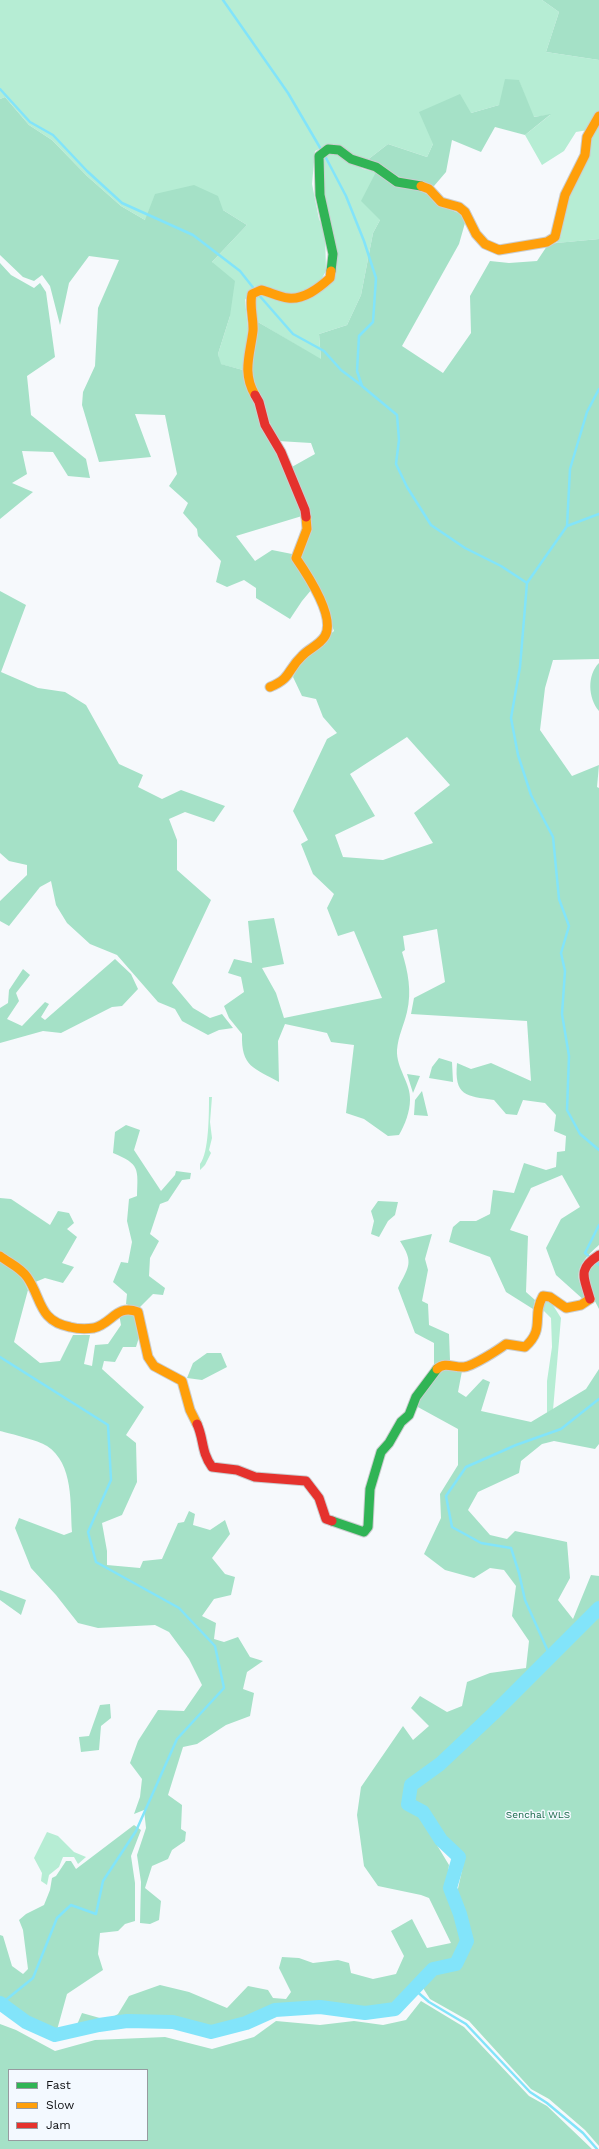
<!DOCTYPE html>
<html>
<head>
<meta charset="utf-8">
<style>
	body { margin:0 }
	#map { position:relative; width:599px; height:2149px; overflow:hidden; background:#f6f9fc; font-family:"Work Sans",sans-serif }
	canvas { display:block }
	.legend { position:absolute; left:8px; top:2069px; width:140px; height:72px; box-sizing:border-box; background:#f3f9ff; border:1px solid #979ba0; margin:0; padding:5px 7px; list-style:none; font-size:12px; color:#0d0f12 }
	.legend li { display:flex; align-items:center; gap:8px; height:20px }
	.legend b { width:20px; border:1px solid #979ba0 }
</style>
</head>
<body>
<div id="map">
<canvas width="599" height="2149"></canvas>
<ul class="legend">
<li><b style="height:5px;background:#30b455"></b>Fast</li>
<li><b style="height:5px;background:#ff9f0a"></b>Slow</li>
<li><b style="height:5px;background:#e5322d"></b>Jam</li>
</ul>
</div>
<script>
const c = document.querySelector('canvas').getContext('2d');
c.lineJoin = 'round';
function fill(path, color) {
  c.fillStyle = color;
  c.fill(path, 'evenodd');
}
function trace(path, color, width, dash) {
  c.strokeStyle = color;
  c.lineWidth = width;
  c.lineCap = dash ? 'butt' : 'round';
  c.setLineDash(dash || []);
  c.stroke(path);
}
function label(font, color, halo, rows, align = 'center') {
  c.font = font + ' "Work Sans",sans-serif';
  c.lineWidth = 3;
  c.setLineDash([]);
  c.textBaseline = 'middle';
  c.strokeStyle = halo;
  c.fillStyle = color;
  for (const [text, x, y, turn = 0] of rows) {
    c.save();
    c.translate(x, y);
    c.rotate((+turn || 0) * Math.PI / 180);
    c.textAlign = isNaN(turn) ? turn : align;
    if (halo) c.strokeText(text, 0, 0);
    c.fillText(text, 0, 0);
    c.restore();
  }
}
fill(new Path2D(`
	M0,0h542l17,12 -13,40 53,8v52l-11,18 -12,2 -12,19 -22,14 -17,-30 25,-20 -17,2 -14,-36 -20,24 -28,8 -38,31 -6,13 -39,-13 -22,17 -38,-16 -13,6 -3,33 7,35 6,13 1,39 -5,9 -21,13 -11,1 -25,-8 -11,1 -8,13 3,29 -5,41 -23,-6 -2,-10 12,-38 -18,-54 35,-37 -24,-15 -78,10 -24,-14 -34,-30 -35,-36 -23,-15 -24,-28 -5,2z
	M599,123v116l-42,4 4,-8 2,-22 27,-74z
	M330,152l10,3 23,14 13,3 4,48 -7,13 -12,62 -14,30 -28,9 2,26 -63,-38 -3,-11v-16l9,-4 24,11 44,-21 -10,-90 -1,-34z
	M209,1097h3l-2,25 2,16 -3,12 2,3 -6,12 -5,5v-6c9,-11 9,-51 9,-67z
	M543,1299l8,3 10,16 -8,92 -6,3v-32l5,-34 -1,-29 -12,-12z
	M47,1832l11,4 16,16 12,5 -8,7 -4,-7h-11l-4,10 -10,8 -2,10 -6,-4 1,-8 -8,-15z`), '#b6edd4');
fill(new Path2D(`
	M542,0h57v60l-53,-8 13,-40z
	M505,79l14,1 15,37 17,-3 -26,21 -30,-8 -14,25 -29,-12 -6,32 -12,14 -26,-5 -42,-20 22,-17 39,13 6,-13 -14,-32 41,-18 11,19 28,-8z
	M5,97l24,28 23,15 35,36 34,30 24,14 10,-26 39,-9 24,11 5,14 24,15 -35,37 23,19 -5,35 -12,38 3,10 22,6 36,83 23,63 -66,20 19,25 17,-11 20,4 20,35 -10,12 -12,18 -34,-21v-10l-12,-8 -17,7 -11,-5 5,-21 -23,-25 -1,-7 -14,-16 5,-10 -19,-17 8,-12 -12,-59 -30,-1 16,43 -52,5 -17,-57 1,-13 12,-26 3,-58 21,-48 -30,-4 -20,27 -9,42 -10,-39 -8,-11 -8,6 -11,-4 -23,-22v-156z
	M376,172l51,22 10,10 24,10 4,9 -6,21 -57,102 41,27 28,-40 -1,-37 20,-35 19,2 28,-2 10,-15 9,-3 43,-4v420l-46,1 -8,28 -5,42 32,46 27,-11 -2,22 2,1v457c-10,9 -25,22 -19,38 3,7 5,10 5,18l-29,-26 -10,-27 15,-29 19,-12 -18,-32 -31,13 -21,42 18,6 -2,56 9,8 -2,9 -27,-17 -16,-35 -41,-15 4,-15 7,-6h16l14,-7 3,-24 21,3 10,-30 22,7 10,-3 1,-15 8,-1 1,-15 -12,-5 2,-16 -11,-12 -22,-3 -6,15 -11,-1 -12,-14c-28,-4 -40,-4 -37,-37l14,6 20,-6 40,18 -4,-60 -116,-7 3,-16 31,-16 -8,-53 -34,7 2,14 -3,2c6,20 10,39 5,60 -3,13 -9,24 -10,38 -1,18 14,33 13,50 0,11 -5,25 -11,35l-11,1 -24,-17 -18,-6 8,-68 -23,-3 -4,-9 -42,-9 -7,17 1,41c-25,-14 -38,-15 -37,-48l-13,-16 -5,-12 20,-14 -3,-15 -13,-4 6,-14 18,4 -4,-42 26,-3 10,46 -22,4 14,25 8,25 98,-20 -28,-67 -16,5 -11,-28 7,-14 -21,-20 -12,-30 7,-4 -15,-29 34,-72 10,-6 -14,-16 -7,-18 -14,-3 -9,-19 9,-19 32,-27 -16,-44 -18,-27 6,-23 -16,-69 25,-14 -4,-11 -33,-2 -27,-60 2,-40 5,-19 63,37 -2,-25 28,-9 14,-30 12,-62 7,-13 -19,-19zM407,737l43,48 -36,28 19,30 -50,17 -40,-3 -8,-22 40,-19 -25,-42z
	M0,263l11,12 23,13 6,-5 6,9 9,65 -28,19 4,39 55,44 4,19 -22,-2 -15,-24 -31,-1 5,23 -15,9 21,9 -33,27z
	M0,591l26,14 -25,67 37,16 27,4 21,13 33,59 24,11 -5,12 24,12 19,-9 44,16 -11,16 -29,-10 -16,7 8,21v30l34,30 -39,83 21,25 17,10 12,-4 11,14 -14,2 -11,5 -26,-14 -7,-12 -17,-7 -41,-47 -27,-11 -23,-21 -11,-18 -5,-24 -11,6 -31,39 -9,-5v-20l27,-26v-10l-18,-4 -9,-8z
	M599,663v48c-11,-13 -12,-36 0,-48z
	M115,959l16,15 7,15 -16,17 -10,1 -51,26 -18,-2 -43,12v-35l8,-5 1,-13 14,-21 7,6 -14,18 3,8 -12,18 15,7 23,-24 4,2 -8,13 4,3z
	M439,1058l13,4 1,20 -24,-4 3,-11z
	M407,1074l13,2 -7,17z
	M422,1091l6,25 -14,-1 1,-15z
	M126,1125l14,5 -6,20 27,41 14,-16 1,-4 15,2 -1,6 -8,1 -14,21 -8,3 -10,30 9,7 -9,17 -1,18 16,12 -2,7 -10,-1 -15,15 -12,-5 1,-10 -14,-12 8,-20 7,1 4,-21 -5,-21 2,-22 8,-3c1,-27 3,-32 -24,-43l2,-21z
	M0,1198l11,1 39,26 8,-14 11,2 5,10 -7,6 10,8 -15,26 12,4 -11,16 -18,-5 -12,5 -33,-29z
	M378,1201l20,1 -3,13 -7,6 -9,16 -8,-3 3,-13 -3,-10z
	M432,1234l-7,25 3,11 -6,31 6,3 1,21 20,9 1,26 -16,5v-22l-19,-10 -17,-45c11,-22 16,-25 2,-47z
	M599,1258v51l-14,-27 2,-15z
	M0,1261l21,14 7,15 -14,52 26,21 20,-2 13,-26h17l-6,29 8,2 3,-21 13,-1 13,-19 -2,-11 9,-4 9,5 4,16 -5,16h-13l-8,15 -11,-1 -2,8 42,38 -18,28 10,8 1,39 -15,33 -20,8 5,28v14l33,3 3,-7 19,-2 16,-36 6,-1 5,-11 6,3 -2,11 17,5 15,-10 5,14 -18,24 13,16 10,3 -4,18 -17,4 -12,17 14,7 -2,16 10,3 14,-5 12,20 13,4 -16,11 -4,17 11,4 -4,23 -24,9 -29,19 -14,3 -15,48 14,10 -1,24 5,3 -1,9 -13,9 -4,9 -16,7 -7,22 16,13 -2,19 -9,4 -10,-1 1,-41 -4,-27 9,-27 -2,-18 -10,4 6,-17 2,-18 -12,-16 8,-22 20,-31 26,1 18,-26 -13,-26 -20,-27 -14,-7 -57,3 -20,-5 -22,-28 -25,-27 -16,-40 4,-10 45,17 8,-3c-2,-28 2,-68 -25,-86 -9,-6 -36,-12 -47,-15z
	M207,1353h14l6,14 -25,13 -15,-2 6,-15z
	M452,1367l10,4 -4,21 8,5 17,-18 7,3 -9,29 50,11 55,-33 13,-20v75l-4,5 -41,-8 -12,3 -21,17 -2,12 -41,19 -10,18 22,25 17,4 8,-8 52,11 3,36 -12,22 15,19 18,-44 8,1v29l-160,158 -30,21 -4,22 15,11 29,48 -3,24 12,27 7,25 -10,21 -23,5 -37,40 -31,4 -44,-6 -47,2 -28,14 -33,8 -38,-9 -47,-2 -51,9 6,-14 25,7 11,-6 11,-18 31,-11 29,7 38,16 21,-22 20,4 5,8 13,1 5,-7 -12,-24 3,-11 17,1 14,5 25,-3 11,3 2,10 22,6 23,-5 8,-18 -13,-25 21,-12 15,29 24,-5 -22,-45 -8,-3 -43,-9 -14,-20 -7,-51 4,-28 42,-61 10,14 16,-14 -18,-18 9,-12 27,16 15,-6 5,-24 23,-9 36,-5 3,-27 -17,-25 4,-30 -12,-16 -14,-2 -16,10 -29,-8 -21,-16 17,-36 -1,-24 18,-29v-36l-42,-23 3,-8 21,-28z
	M0,1590l26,10 -5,15 -21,-15z
	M599,1614v532l-14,-16 -36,-31 -18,-10 -62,-68 -39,-22 -7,-11 12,-15 23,-6 13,-26 -14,-48 8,-36 -22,-21 -16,-26 -12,-9 1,-14c67,-51 125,-113 183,-173z
	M110,1704l1,14 -10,8 -2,24 -18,2 -2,-15 10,-1 11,-31z
	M134,1825l7,5 -10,26 4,27v38l-10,3 -7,7 -18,2 -2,21 5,16 -36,24 -10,36 -29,-11 -28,-20v-64l3,1 9,30 11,8 5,-5 -5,-39 -4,-10 7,-6 18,-9 6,-15 2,-12 4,-2 10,-15h5l5,8z
	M421,2001l43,26 65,69 18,10 45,43h-592v-125l16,6 39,21 40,-11 70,-3 47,12 42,-12 22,-16 44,4 34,-4 29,4 23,-5zM9,2070h138v70h-138z`), '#a5e1c7');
trace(new Path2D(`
	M223,0l65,93 34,58
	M0,89l30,33 23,13 34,36 35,32 71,32 47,36 15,19
	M325,156l21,40 18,45 12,37 -3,44 -14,14 -2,35 5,15 35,29 2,25 -3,24 11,23 24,38 34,23 36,18 26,17
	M258,294l35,40 31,17 17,19 20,15
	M599,389l-12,23 -17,57 -3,57 -40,57 -7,84 -9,51 7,37 13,40 22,42 6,62 10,27 -8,27 4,18 -3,43 7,42 -2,54 13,24 19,16
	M567,526l32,-12
	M590,1257l-5,-4 14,-28
	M594,1261l5,4
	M0,1357l108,68 3,55 -23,52 8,30 83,46 36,38 9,42 -47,51 -41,92 -33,50 -7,33 -25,-9 -14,13 -24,60 -31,25
	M551,1658l-26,-58 -6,-27 -8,-25 -30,-5 -29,-16 -6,-31 20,-29 50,-22 45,-16 38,-30
	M414,1989l15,13 37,22 64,68 17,11 36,30 14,16`), '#82e4fa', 2.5);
trace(new Path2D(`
	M0,2003l26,19 29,13 44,-10 28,-4 46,1 38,10 35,-9 29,-13 45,-3 45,6 30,-4 38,-40 23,-5 11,-23 -7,-27 -10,-26 9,-31 -18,-17 -18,-28 -15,-8 3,-19 29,-21 53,-50 106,-106`), '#82e4fa', 14);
const fast = new Path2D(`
	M331,271l2,-17 -13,-59 -1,-39 9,-7 11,1 12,9 25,8 21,15 24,4
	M332,1521l32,11 4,-5 2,-38 11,-37 8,-9 12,-21 8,-7 7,-18 21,-28`);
const slow = new Path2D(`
	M421,186l8,3 12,13 18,5 6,5 11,22 9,10 14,6 48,-8 8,-5 10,-42 20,-40 2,-18 12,-21
	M255,395c-13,-22 -5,-40 -2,-64 1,-12 -4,-24 -1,-37l9,-4c9,2 18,7 27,8 16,2 31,-10 42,-20l1,-7
	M270,687c22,-9 17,-17 32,-31 6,-7 18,-11 23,-20 11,-19 -18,-62 -29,-78l11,-29 -1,-12
	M0,1256c9,7 20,11 27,21 15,21 11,44 43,50 8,2 17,2 24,1 19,-5 22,-24 44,-16l10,45 6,9 28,15 8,29 7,14
	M437,1369c8,-8 17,-1 27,-2 9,-1 34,-17 42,-23l19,3c21,-19 6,-30 18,-51l7,1 16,11 15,-3 9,-6`);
const jam = new Path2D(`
	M255,395l4,7 6,23 16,27 24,58 1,7
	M590,1299c-6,-22 -13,-30 9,-44
	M197,1424c7,15 4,28 15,43l25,3 18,7 51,4 13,17 7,21 6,2`);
trace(fast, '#cbcdcf', 11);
trace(slow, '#cbcdcf', 11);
trace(jam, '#cbcdcf', 11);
trace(fast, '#30b455', 9);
trace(slow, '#ff9f0a', 9);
trace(jam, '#e5322d', 9);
label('10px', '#156646', '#f3f9ff', [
	["Senchal WLS",538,1815]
]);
</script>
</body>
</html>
